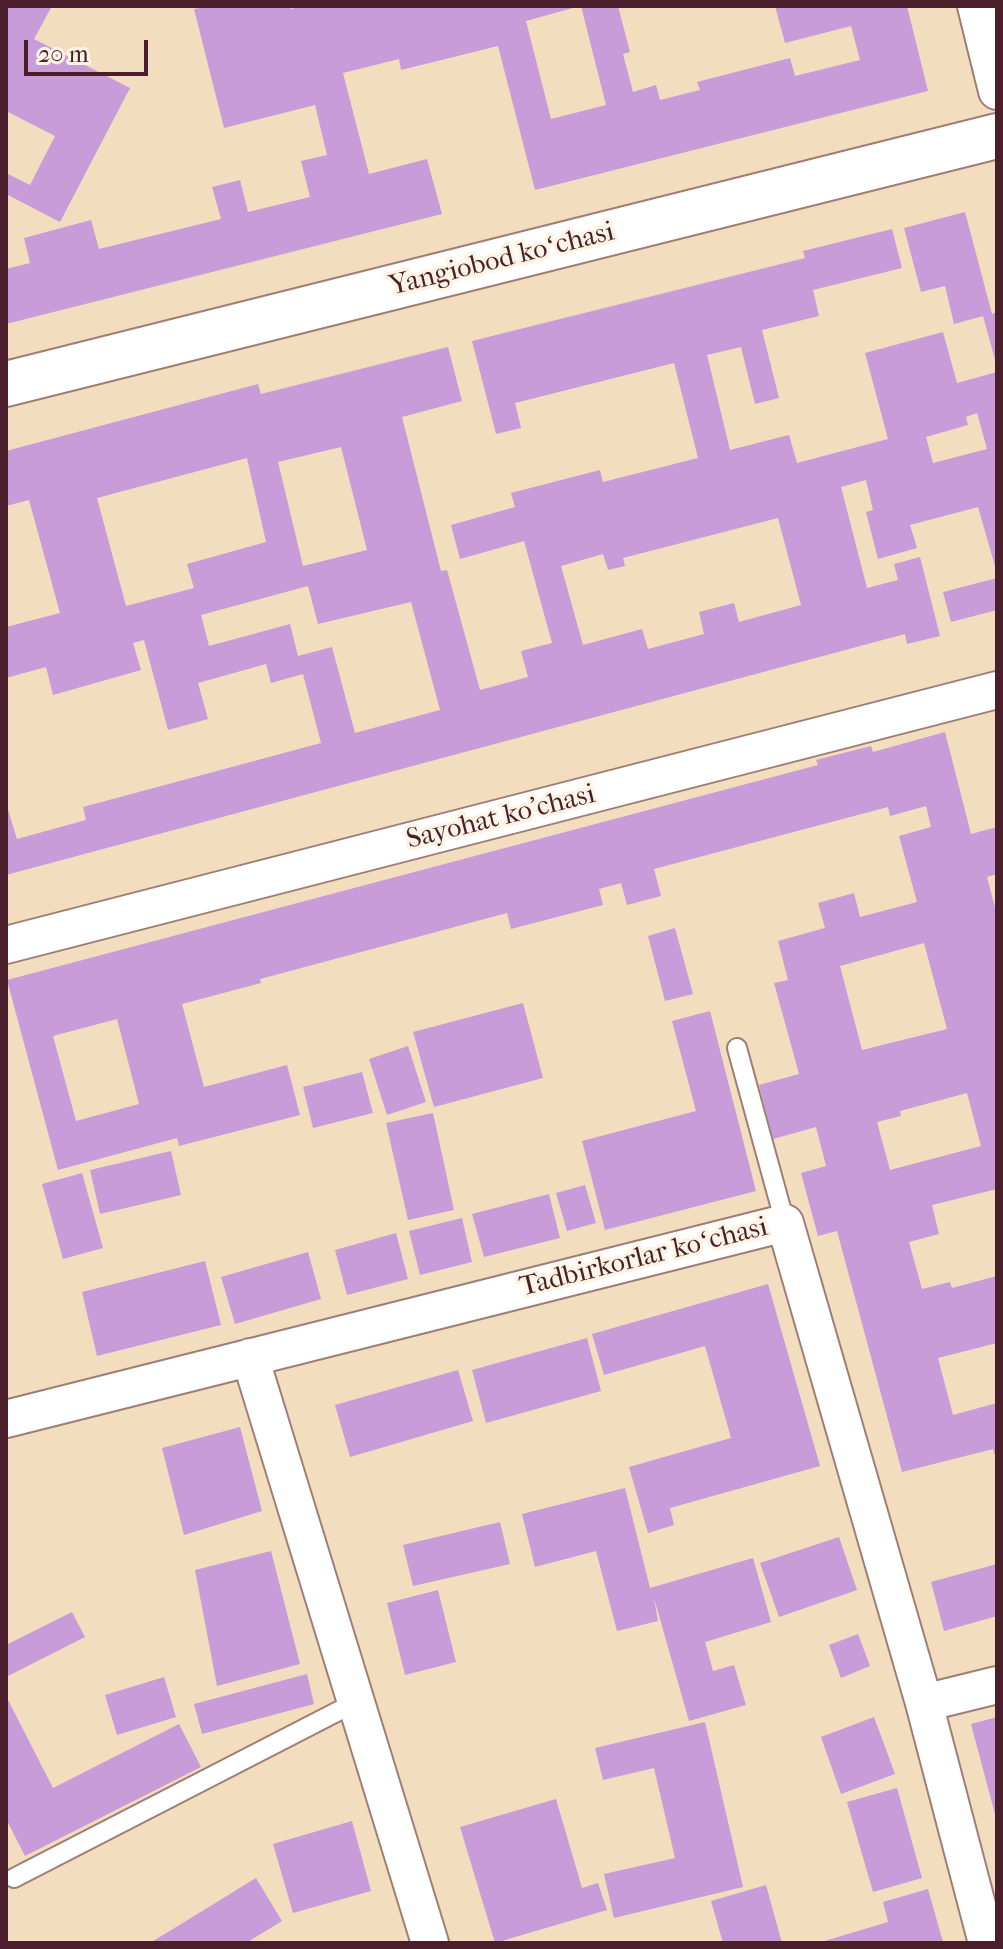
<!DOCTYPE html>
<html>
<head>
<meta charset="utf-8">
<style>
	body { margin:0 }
	#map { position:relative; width:1003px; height:1949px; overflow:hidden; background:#f2ddbf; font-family:"IM FELL French Canon",serif }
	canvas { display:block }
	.frame { position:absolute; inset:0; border:8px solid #4a1f2b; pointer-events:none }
	.scale { position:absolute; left:24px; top:40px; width:124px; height:36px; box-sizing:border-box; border:4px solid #4a1f2b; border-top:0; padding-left:10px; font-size:24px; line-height:28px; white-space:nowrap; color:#4a1f2b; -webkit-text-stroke:6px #fcf5e5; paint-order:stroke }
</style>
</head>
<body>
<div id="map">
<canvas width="1003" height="1949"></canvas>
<div class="frame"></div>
<div class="scale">20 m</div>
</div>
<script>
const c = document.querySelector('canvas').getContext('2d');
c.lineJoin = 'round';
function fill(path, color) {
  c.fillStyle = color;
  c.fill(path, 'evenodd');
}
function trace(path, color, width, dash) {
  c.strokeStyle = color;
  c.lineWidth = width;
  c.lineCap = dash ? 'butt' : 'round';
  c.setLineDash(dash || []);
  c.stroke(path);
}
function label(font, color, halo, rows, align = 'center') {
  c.font = font + ' "IM FELL French Canon",serif';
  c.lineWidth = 7;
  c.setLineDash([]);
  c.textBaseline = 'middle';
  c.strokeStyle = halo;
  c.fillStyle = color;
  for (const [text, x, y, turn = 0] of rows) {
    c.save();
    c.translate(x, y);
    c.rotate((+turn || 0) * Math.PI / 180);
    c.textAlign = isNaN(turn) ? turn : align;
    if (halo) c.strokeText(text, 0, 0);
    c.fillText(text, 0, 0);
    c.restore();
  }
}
fill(new Path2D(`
	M6,6h46l-18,33 96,49 -70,134 -54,-28v-21l24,12 25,-49 -49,-25z
	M211,6h77l3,3 11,-3h278l-54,15 25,98 55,-14 -25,-99h37l12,46 -7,2 10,38 23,-7 4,15 40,-10 -3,-8 93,-24 5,18 65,-16 -9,-34 -66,17 -10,-37h132l21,85 -393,99 -37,-144 -97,24 -2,-11 -56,14 26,101 58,-15 15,55 -436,110v-55l24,-6 -6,-25 67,-18 8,29 122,-30 -9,-32 28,-7 8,32 62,-15 -9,-36 26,-6 -12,-50 -91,23 -30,-119z
	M965,212l27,102 5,-2v55l-14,-51 -29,8 -9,-38 -24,6 -17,-64z
	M892,229l10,39 -89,22 6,26 -57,14 17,68 -24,6 -14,-57 -34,8 23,95 59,-15 8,28 91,-24 -23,-86 78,-21 14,51 40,-11v201l-19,-66 -68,18 7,23 -39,11 -12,-47 7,-2 -7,-30 -25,7 26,101 31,-8 -4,-16 26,-7 20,79 -33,8 -2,-10 -899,241v-72l11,36 69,-19 -3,-13 238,-64 -18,-69 -32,9 -5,-19 -68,19 10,36 -40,11 -24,-90 -11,3 8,27 -88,25 -7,-28 -40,11v-51l54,-14 -31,-113 -23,6v-55l252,-67 3,10 187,-47 14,54 -60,16 39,154 6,-1 33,120 48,-13 -7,-26 31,-8 -28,-102 -64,18 -9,-34 64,-18 -4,-14 89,-23 3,12 95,-24 -24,-95 -159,40 6,25 -25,6 -24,-93 333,-83 -2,-7zM977,413l10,36 -54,14 -7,-26 42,-12 -2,-8zM341,447l26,103 -64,16 -25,-104zM247,458l19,84 -79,22 7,24 -68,18 -29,-108zM778,518l23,87 -62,17 -5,-19 -35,9 5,22 -56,15 -6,-20 -59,16 -22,-79 42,-12 5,16 17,-4 -2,-8zM308,586l10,38 93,-22 29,108 -85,23 -23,-86 -34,9 -8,-32 -81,22 -8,-31z
	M997,578v32l-46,12 -8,-30z
	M945,732l26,102 26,-7v47l-10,3 10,38v274l-65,16 7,29 -30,8 13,47 28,-7 2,6 45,-12v67l-59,15 15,57 44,-12v59l-4,-13 -91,23 -65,-241 -19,5 -17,-63 25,-7 -10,-39 -43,12 -14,-54 40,-11 -25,-91 14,-3 -10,-39 47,-13 -7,-25 36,-10 6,24 57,-15 -18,-66 32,-9 -5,-21 -36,10 -2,-9 -234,62 7,27 -34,9 -6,-22 -22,6 4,16 -92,24 -4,-16 -247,66 1,4 -79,21 22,83 83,-22 13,50 -121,31 -2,-8 -119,32 -51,-190 811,-215 -2,-5 55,-14 2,6zM924,943l23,86 -85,21 -22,-84zM117,1019l22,85 -63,17 -23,-85zM967,1093l14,53 -91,24 -13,-48 24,-6 -1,-5z
	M675,928l18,66 -28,7 -17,-65z
	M523,1003l20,75 -109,29 -21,-75z
	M710,1011l46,180 -151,39 -23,-89 114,-30 -24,-90z
	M408,1046l18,56 -39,13 -18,-56z
	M362,1072l11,41 -60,15 -10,-41z
	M433,1113l21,97 -46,10 -22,-97z
	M171,1151l10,44 -81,19 -10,-44z
	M82,1173l21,75 -40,11 -21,-75z
	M585,1185l11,38 -29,8 -11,-38z
	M549,1194l11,44 -76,19 -12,-43z
	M462,1218l10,44 -52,13 -11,-44z
	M396,1233l12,46 -61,16 -12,-45z
	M308,1252l13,47 -86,25 -14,-47z
	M205,1261l16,64 -124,31 -15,-64z
	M768,1284l52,182 -150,42 4,17 -26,8 -19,-66 102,-29 -26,-92 -101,29 -12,-41z
	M587,1338l14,53 -115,32 -14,-53z
	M458,1370l15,51 -123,36 -15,-52z
	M240,1427l22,84 -78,24 -22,-87z
	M625,1488l25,100 103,-30 18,64 -66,20 8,29 21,-6 12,40 -57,16 -35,-123 4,23 -41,10 -21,-80 -61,16 -13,-53z
	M500,1522l10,42 -97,22 -10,-41z
	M839,1537l18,53 -78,27 -19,-54z
	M271,1551l29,113 -83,22 -22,-116z
	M997,1564v52l-53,15 -13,-49z
	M438,1590l18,72 -51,13 -18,-72z
	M72,1612l13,25 -79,40v-32z
	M858,1634l12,32 -29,12 -12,-33z
	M307,1674l7,30 -112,30 -8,-30z
	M164,1677l12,40 -59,18 -12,-40z
	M6,1696l47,92 126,-64 22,43 -176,89 -19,-37z
	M874,1717l21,57 -54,20 -20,-57z
	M997,1717v101h-1l-25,-94z
	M705,1722l38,165 -129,31 -10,-44 71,-16 -21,-90 -51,12 -8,-32z
	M897,1788l25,90 -49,14 -26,-90z
	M556,1799l26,89 16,-5 9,27 -112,33 -35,-116z
	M352,1821l19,70 -78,22 -20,-69z
	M256,1878l26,43 -36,22h-96z
	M766,1885l16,58h-59l-12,-42z
	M928,1889l15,53 -125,1 70,-21 -5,-20z`), '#c79cd9');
const service = new Path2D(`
	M737,1048l48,175
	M14,1878l342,-176`);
const minor = new Path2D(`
	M976,6l21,85
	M6,945l991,-255
	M250,1357l180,586
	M6,1419l779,-196 139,480 73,-18
	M924,1703l63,240`);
const tertiary = new Path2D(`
	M6,384l991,-248`);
trace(service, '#9e7e75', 22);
trace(minor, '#9e7e75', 40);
trace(tertiary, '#9e7e75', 48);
trace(service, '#fff', 18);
trace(minor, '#fff', 36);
trace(tertiary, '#fff', 44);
label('28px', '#4a1f2b', '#fcf5e5', [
	["Yangiobod koʻchasi",502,260,-14],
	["Sayohat ko'chasi",501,818,-14],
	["Tadbirkorlar koʻchasi",644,1258,-14]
]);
</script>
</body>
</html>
